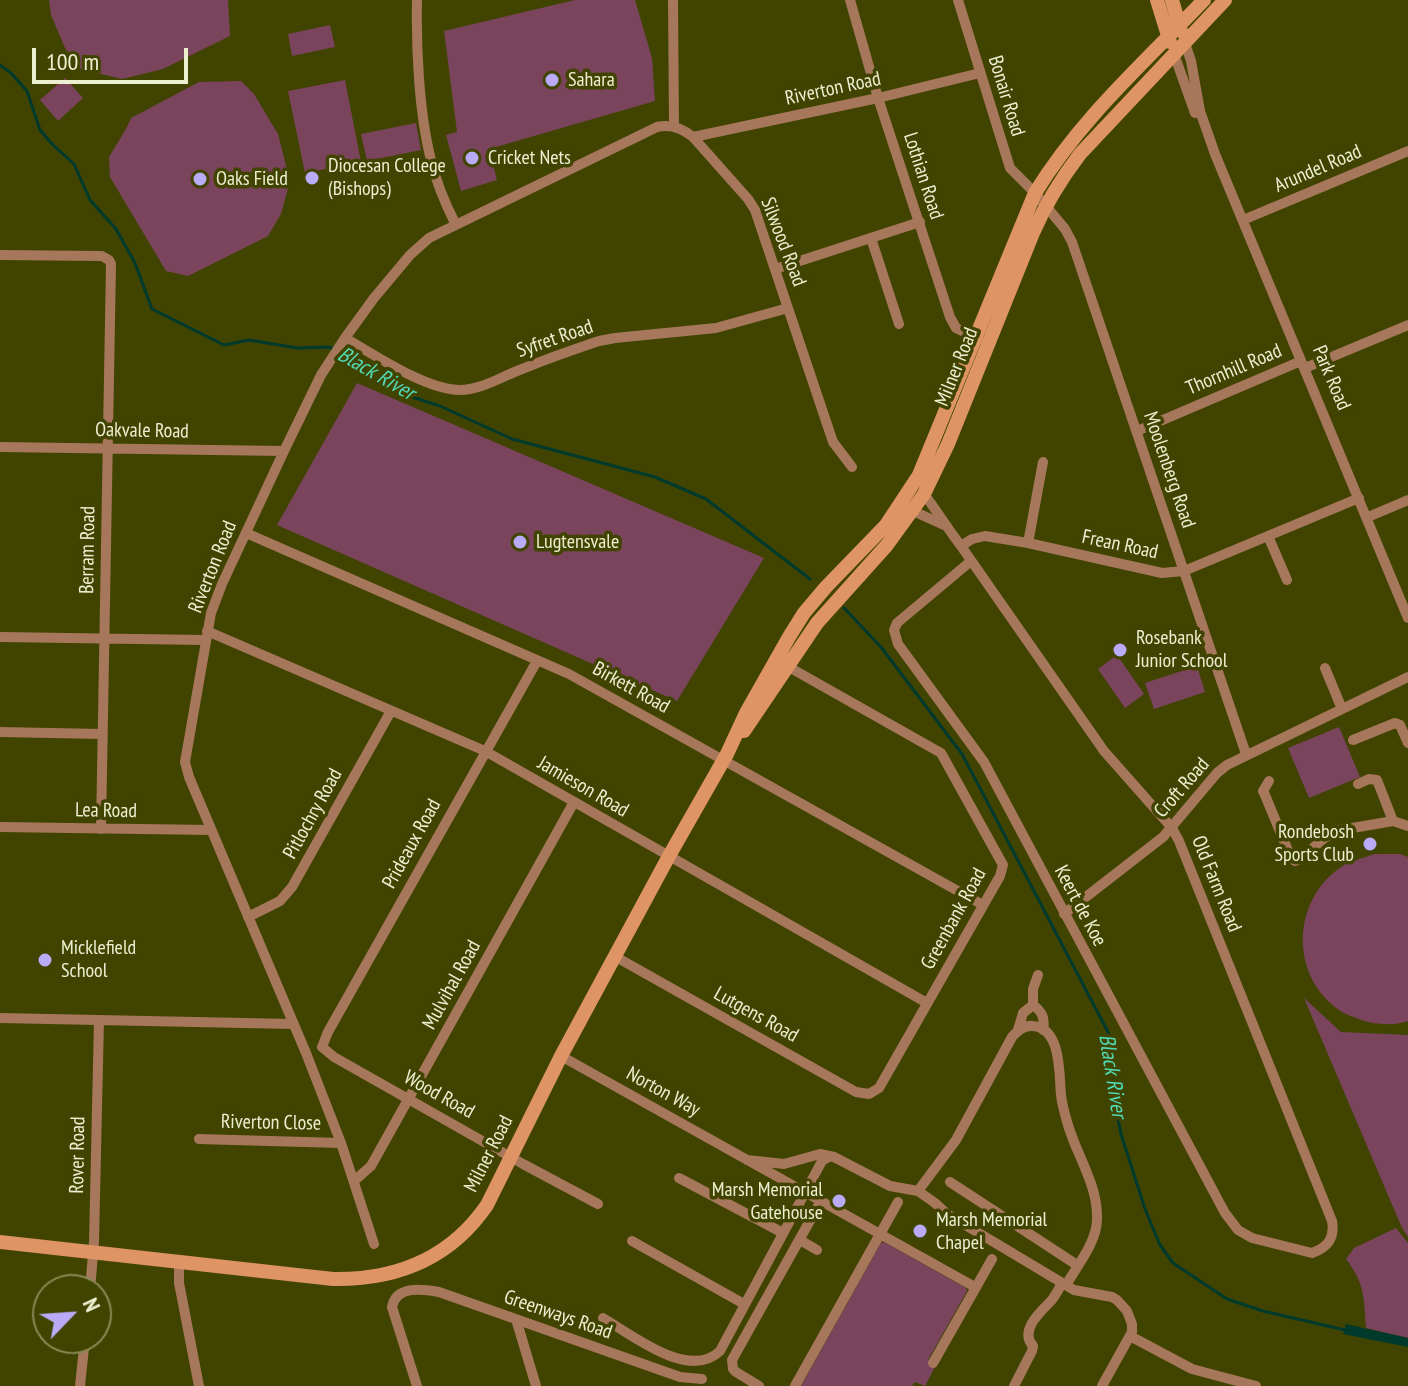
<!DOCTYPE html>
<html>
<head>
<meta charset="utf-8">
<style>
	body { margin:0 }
	#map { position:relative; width:1408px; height:1386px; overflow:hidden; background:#414400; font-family:"PT Sans Narrow",sans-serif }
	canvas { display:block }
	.north { position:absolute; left:32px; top:1274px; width:80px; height:80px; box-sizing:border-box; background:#414400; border:2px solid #858853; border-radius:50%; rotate:65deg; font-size:22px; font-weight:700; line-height:32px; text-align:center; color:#ecefd0 }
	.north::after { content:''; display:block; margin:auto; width:28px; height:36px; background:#b9abf7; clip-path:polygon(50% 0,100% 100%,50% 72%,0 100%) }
	.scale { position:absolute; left:32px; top:48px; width:156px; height:36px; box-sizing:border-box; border:4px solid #ecefd0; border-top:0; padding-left:10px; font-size:24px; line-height:28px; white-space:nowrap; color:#ecefd0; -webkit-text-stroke:6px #414400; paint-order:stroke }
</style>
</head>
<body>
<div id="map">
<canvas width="1408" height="1386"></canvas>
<div class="north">N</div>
<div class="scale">100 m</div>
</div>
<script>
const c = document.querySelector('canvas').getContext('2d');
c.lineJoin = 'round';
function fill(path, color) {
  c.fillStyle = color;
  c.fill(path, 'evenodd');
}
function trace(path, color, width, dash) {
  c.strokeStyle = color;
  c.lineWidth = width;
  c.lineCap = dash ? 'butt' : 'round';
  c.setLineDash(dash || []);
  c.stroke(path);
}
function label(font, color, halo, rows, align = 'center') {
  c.font = font + ' "PT Sans Narrow",sans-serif';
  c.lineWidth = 7;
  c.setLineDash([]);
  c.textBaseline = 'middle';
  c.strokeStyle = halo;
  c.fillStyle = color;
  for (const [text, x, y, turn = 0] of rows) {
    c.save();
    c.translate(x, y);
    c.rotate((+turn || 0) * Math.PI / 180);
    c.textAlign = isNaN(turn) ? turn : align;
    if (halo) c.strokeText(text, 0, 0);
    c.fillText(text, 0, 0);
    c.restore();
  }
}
fill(new Path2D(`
	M49,0h179l2,36 -67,33 -41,10 -41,-10 -16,-21 -14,-33z
	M575,0h60l17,58 3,43 -166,48 8,31 -36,11 -15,-56 11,-3 -13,-101z
	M330,25l5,22 -43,9 -4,-22z
	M65,78l18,20 -25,23 -18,-21z
	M345,80l16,82 -56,11 -17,-82z
	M241,81l13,13 24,40 12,47 -9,33 -13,22 -80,40 -22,-5 -56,-94 -1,-20 17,-28 5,-11 68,-36z
	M416,123l5,27 -54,11 -6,-27z
	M357,383l407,175 -87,143 -400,-176z
	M1117,655l27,39 -19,14 -27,-39z
	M1197,666l8,26 -51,17 -9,-26z
	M1339,727l21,50 -51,21 -21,-50z
	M1374,854h26l8,3v164c-15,5 -34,4 -49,-2 -5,-2 -12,-4 -17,-7 -54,-35 -51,-114 2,-147 9,-5 20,-7 30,-11z
	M1304,998l37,34 67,3v202l-6,-9z
	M1396,1228l12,15v95l-42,-10c-2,-30 -1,-44 -20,-69l8,-11z
	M884,1242l82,46 1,3 -39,69 8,5 -11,21 -10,-4 -3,4h-111l80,-143z`), '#7a445c');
fill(new Path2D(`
	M1346,1324l62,14v9l-65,-13z`), '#003a2d');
trace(new Path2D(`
	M0,65l11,8 16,18 13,39 13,15 21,19 16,36 26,29 19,34 17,46 72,36 25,-5 48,8 33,-1 2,2
	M338,354l9,8 36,12 29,23 28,9 72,33 143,38 51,22 104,80
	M844,608l37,39 81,107 146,278 7,37 -2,24 8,41 24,75 15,36 13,18 54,36 36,12 82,19`), '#003a2d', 3);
trace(new Path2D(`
	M417,0c-1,48 2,113 14,160 5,22 14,43 24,63
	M673,0l1,126
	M850,0l28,98 72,219 6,11 23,11
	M958,0l52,168 25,25 30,36 7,13 174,512
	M1185,43l6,18 9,50 15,43 193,464
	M1174,54l21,59
	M693,137l185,-39 102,-25
	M1243,220l165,-69
	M871,238l28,86
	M0,255l102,1 7,4 2,4 -10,565
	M775,269l145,-47
	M345,338c30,17 78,50 113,52 20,1 41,-12 59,-19 27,-11 55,-21 82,-30l16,-3 101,-10 72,-20
	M1305,368l103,-43
	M1137,431l164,-70
	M0,447l284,4
	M924,494c13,17 24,35 37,52l143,205 68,77 7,13 153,380c3,17 -4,26 -20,32l-60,-15 -14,-8 -13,-17 -241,-451 -86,-118 -4,-14 3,-7 74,-62
	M913,511l31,14
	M1368,517l40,-17
	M246,533l323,141 414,231
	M1268,536l19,44
	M1028,543l15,-81
	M961,546l11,-7 13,-3 43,7 134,30 22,-2 175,-73
	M207,631l278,120 442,252
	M0,637l206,3
	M1325,668l17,41
	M0,732l102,2
	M1353,740l42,-17 5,2 8,18
	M1269,781l-6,10 2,4 26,63 4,3 8,-4 20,-18 12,-8 58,-10 15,5
	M1358,784l11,-5 8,1 16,41
	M0,827l211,3
	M1064,914l99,-77 54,-64 10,-8 181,-88
	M248,917l32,-16 12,-14 99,-176
	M616,957l240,135 13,2 10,-6 121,-212 3,-11 -62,-112 -154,-87
	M1038,975l-5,14v16c10,7 12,14 10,25
	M0,1018l293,6
	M1018,1030l5,-17 10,-8
	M322,1047l6,-15 209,-371
	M322,1047l12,10 189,107 75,40
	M561,1056l414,231
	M199,1139l142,4
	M747,1160l37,4 36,-10 14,3 56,29 28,5 38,-51 56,-103c6,-7 12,-12 21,-11 29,2 26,50 28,69 1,10 4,20 7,30 9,31 30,60 29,94 0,23 -20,47 -31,66
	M679,1178l104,55
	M354,1181l17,-15 203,-364
	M950,1182l127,83
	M918,1191l17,12 12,11 127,76 38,7 5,3 10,11 5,13v8l-30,54
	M800,1240l17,10
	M632,1241l112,63
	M374,1244l-33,-101 -35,-90 -117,-276 -4,-15 26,-149 11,-29 62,-133 37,-76 24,-37 29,-40 36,-43 19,-17 228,-111c14,-3 25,1 36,10l55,62 7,11 78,232 19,25
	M179,1263v20l20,103
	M90,1290l4,-48 5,-222
	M603,1318c29,17 86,63 117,33l102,-190 8,-5
	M516,1319l20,67
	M1130,1336l62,33 64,17
	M933,1363l59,-104
	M80,1386l5,-48
	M417,1386l-25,-79c4,-22 31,-18 47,-15l241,85 22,2
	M759,1386l-23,-14 -3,-3 -1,-9 89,-159
	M795,1386l103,-184
	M1014,1386l18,-35 1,-5c-14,-15 7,-34 18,-45 4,-5 8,-12 11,-18`), '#a6775a', 10);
trace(new Path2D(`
	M1157,0l13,42
	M1172,0l9,31
	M744,731l73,-108 70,-78 37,-51 24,-50 85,-211c12,-28 28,-54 47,-79l145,-154
	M0,1242l333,37c64,1 117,-20 154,-74l74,-149 108,-200 58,-102 19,-41 43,-76 15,-24 22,-26 60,-62 33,-50 116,-282c45,-74 110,-131 169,-193`), '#de9465', 14);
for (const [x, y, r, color] of [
	[552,80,8,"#b9abf7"],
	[472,158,8,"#b9abf7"],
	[312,178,8,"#b9abf7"],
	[200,179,8,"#b9abf7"],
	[520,542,8,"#b9abf7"],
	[1120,650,8,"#b9abf7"],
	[1370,844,8,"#b9abf7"],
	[45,960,8,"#b9abf7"],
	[839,1201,8,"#b9abf7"],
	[920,1231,8,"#b9abf7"]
]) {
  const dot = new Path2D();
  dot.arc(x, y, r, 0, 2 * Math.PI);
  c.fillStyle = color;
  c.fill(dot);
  trace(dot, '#414400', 3);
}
label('20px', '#ecefd0', '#414400', [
	["Sahara",568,80],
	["Cricket Nets",488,158],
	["Diocesan College",328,166],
	["(Bishops)",328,189],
	["Oaks Field",216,179],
	["Lugtensvale",536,542],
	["Rosebank",1136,638],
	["Junior School",1136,661],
	["Rondebosh",1354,832,"right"],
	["Sports Club",1354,855,"right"],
	["Micklefield",61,948],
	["School",61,971],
	["Marsh Memorial",823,1190,"right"],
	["Gatehouse",823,1213,"right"],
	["Marsh Memorial",936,1220],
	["Chapel",936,1243]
], 'left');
label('20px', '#ecefd0', '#414400', [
	["Riverton Road",833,89,-12],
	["Bonair Road",1006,96,73],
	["Arundel Road",1318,169,-23],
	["Lothian Road",923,176,72],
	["Silwood Road",783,242,69],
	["Syfret Road",555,339,-19],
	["Milner Road",957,367,-68],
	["Thornhill Road",1234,370,-23],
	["Park Road",1331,378,67],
	["Oakvale Road",142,431,1],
	["Moolenberg Road",1169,470,71],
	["Frean Road",1120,545,12],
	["Berram Road",88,550,-89],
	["Riverton Road",213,567,-68],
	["Birkett Road",631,688,29],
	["Jamieson Road",583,787,30],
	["Croft Road",1182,788,-49],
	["Lea Road",106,811,1],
	["Pitlochry Road",313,814,-61],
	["Prideaux Road",412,844,-61],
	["Old Farm Road",1216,884,68],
	["Keert de Koe",1080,906,62],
	["Greenbank Road",954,919,-61],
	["Mulvihal Road",452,985,-61],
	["Lutgens Road",756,1015,29],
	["Norton Way",663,1092,29],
	["Wood Road",439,1095,29],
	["Riverton Close",271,1123,1],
	["Milner Road",489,1154,-63],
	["Rover Road",78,1155,-89],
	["Greenways Road",558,1315,19]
]);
label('italic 22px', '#50dab5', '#414400', [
	["Black River",376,374,30],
	["Black River",1112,1076,81]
]);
</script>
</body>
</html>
